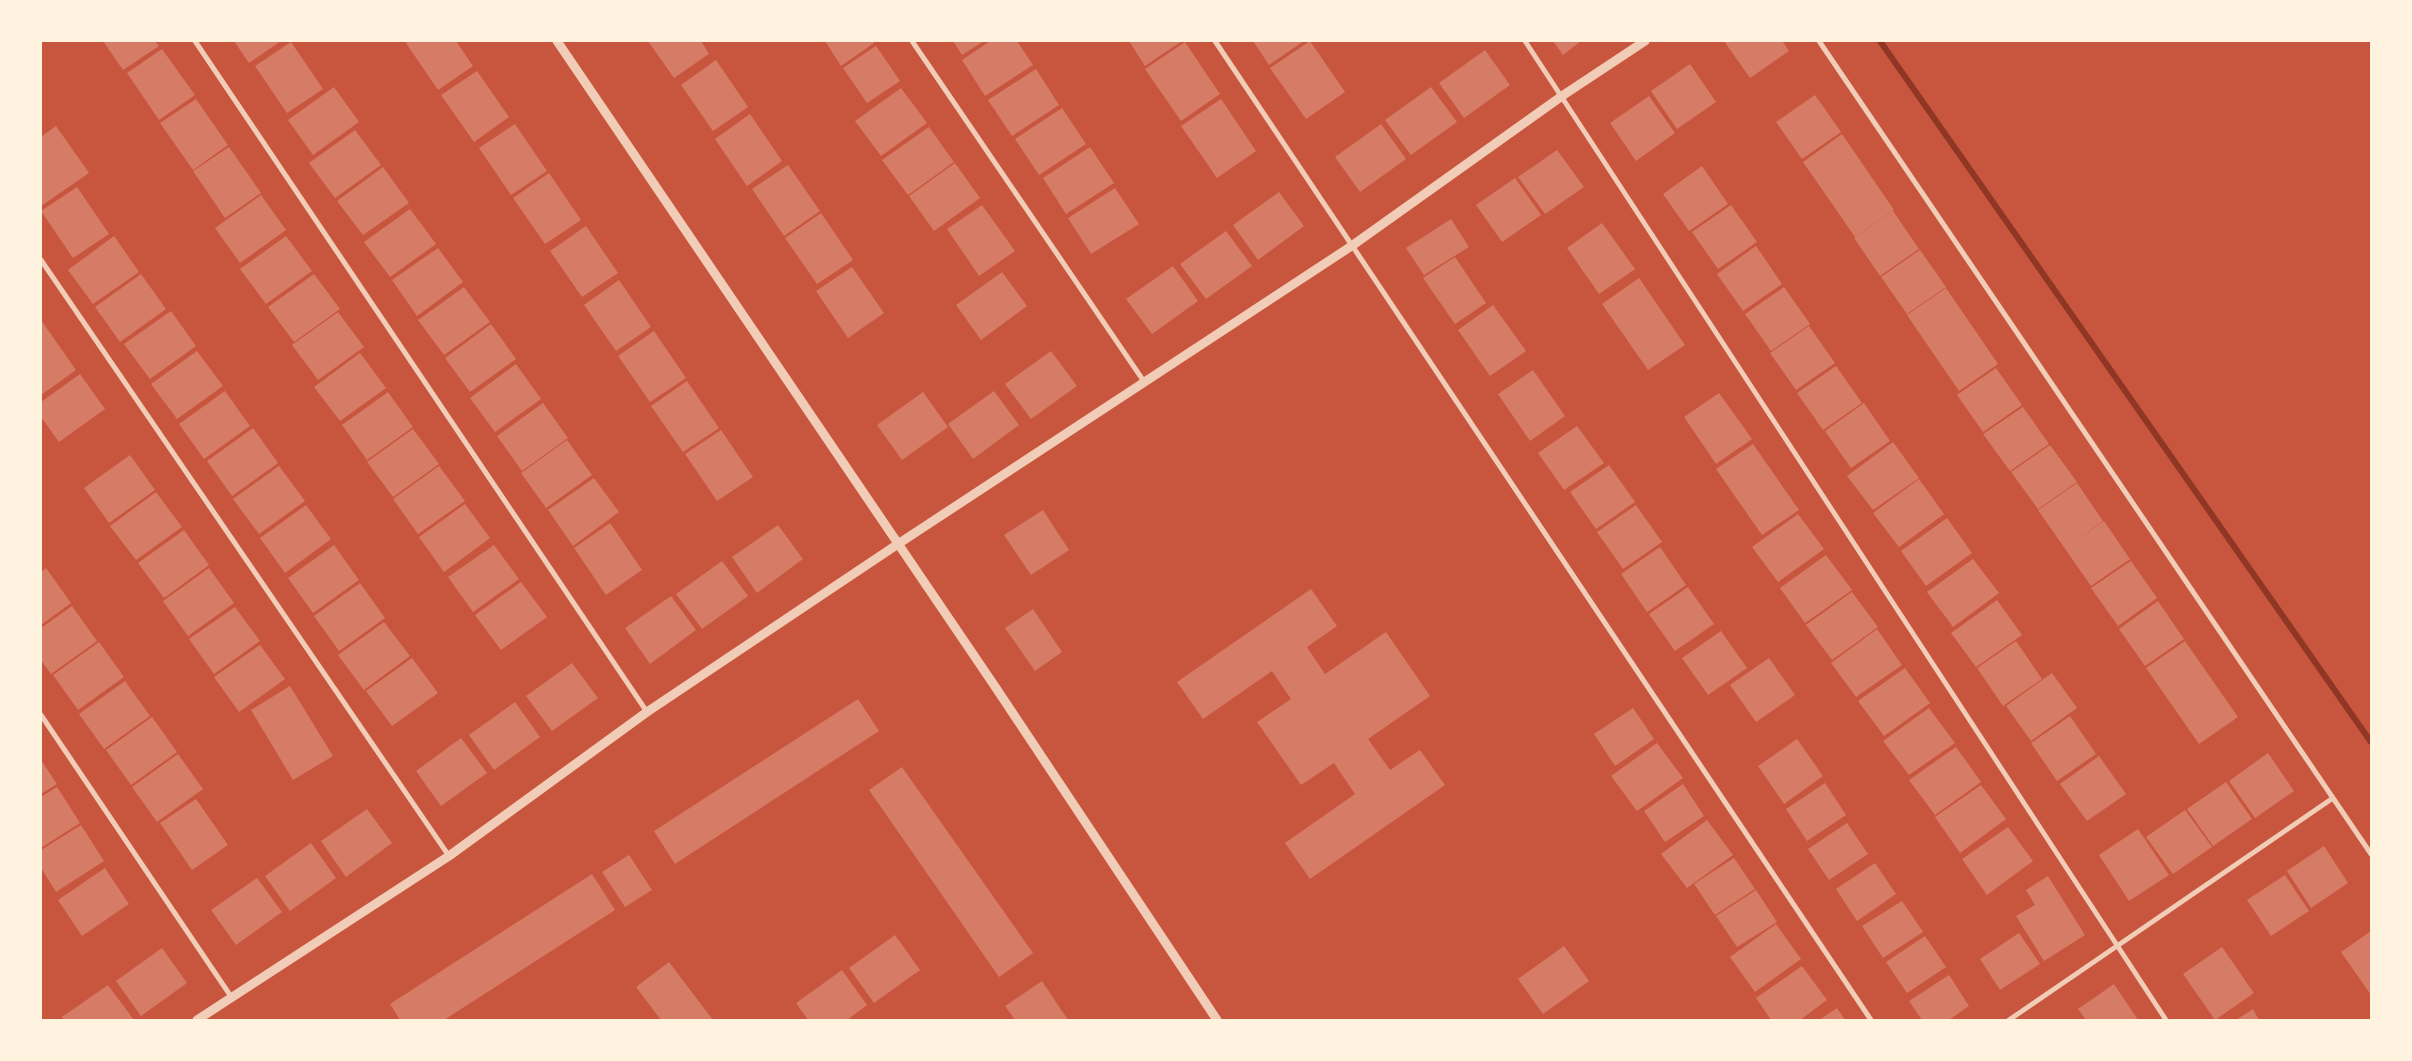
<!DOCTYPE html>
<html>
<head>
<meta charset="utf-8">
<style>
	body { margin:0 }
	#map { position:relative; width:2412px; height:1061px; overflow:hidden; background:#c8553d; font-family:"Roboto Condensed",sans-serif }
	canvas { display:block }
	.frame { position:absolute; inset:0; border:42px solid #fff3e0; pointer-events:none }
</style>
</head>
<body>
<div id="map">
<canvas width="2412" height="1061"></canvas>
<div class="frame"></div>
</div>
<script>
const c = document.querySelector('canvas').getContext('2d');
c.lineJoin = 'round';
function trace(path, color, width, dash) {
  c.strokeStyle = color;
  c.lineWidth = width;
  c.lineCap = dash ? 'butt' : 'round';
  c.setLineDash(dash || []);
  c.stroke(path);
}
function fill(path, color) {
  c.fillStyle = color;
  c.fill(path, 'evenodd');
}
trace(new Path2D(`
	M1880,41l491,701`), '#8f3625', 6);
fill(new Path2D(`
	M103,41h52l4,5 -36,24z
	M234,41h47l-32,22z
	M409,41h47l17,25 -35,24 -32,-47z
	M648,41h53l8,13 -35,24z
	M825,41h48l1,2 -33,23z
	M953,41h31l-22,14z
	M990,41h27l16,24 -48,31 -23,-36z
	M1129,41h53l-37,25z
	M1253,41h51l-35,24z
	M1310,41l35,51 -39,27 -36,-51z
	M1553,41h28l-18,14z
	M1724,41h58l7,10 -39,27z
	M291,42l32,47 -36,24 -32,-47z
	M1185,42l35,52 -39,27 -36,-52z
	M876,46l24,35 -33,22 -24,-35z
	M162,49l33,46 -36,25 -32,-47z
	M1485,50l25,35 -46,33 -25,-35z
	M716,60l32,47 -35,24 -32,-46z
	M1690,64l26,38 -39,27 -26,-38z
	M1036,69l23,36 -47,31 -24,-36z
	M477,71l32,46 -35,25 -33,-47z
	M334,87l25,35 -46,33 -25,-35z
	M1431,87l26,35 -46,33 -26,-35z
	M901,88l26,35 -46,33 -26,-35z
	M1815,95l26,37 -39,27 -26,-37z
	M1649,96l26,37 -39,28 -26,-38z
	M196,99l32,46 -35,25 -33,-47z
	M1221,99l35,52 -39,27 -36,-52z
	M1062,108l24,36 -47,31 -24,-36z
	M750,114l32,47 -35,25 -32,-47z
	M515,124l32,47 -36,24 -32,-47z
	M1381,124l25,35 -46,33 -25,-35z
	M56,126l33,47 -48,33v-69z
	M929,127l25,35 -46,33 -26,-35z
	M355,130l26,35 -46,33 -26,-35z
	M1842,134l52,76 -39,27 -52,-75z
	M229,147l32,46 -36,25 -32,-47z
	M1090,147l24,36 -48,31 -23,-36z
	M1557,150l27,37 -39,27 -27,-37z
	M955,163l25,35 -46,33 -25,-35z
	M788,165l32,46 -36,25 -32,-47z
	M1702,166l26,38 -39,27 -26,-37z
	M383,167l26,36 -46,32 -26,-34z
	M549,173l32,47 -36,24 -32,-46z
	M1515,178l26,37 -39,27 -26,-37z
	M77,187l32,47 -36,24 -32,-47z
	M1115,188l24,36 -48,30 -23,-36z
	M1279,192l25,34 -46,34 -25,-35z
	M261,195l25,35 -46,33 -25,-35z
	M982,205l33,46 -36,25 -32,-47z
	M1731,205l26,37 -39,27 -26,-37z
	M410,209l26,35 -46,33 -26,-35z
	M1893,211l26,38 -39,27 -26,-38z
	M821,213l32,47 -36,24 -32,-46z
	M1451,219l18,28 -45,28 -18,-27z
	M1602,223l33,46 -36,25 -32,-46z
	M586,226l32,47 -36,24 -32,-46z
	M1226,231l26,35 -46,33 -26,-35z
	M114,236l25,36 -46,32 -25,-34z
	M286,236l26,35 -46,33 -26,-35z
	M1756,246l26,38 -39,27 -26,-37z
	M438,248l25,34 -46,34 -25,-36z
	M1920,250l26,37 -39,27 -26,-37z
	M1455,257l31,46 -31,21 -32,-46z
	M1173,266l25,35 -46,33 -26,-35z
	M852,267l32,46 -36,25 -32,-47z
	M1002,272l25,34 -46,34 -25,-35z
	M141,274l25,35 -46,33 -25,-35z
	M314,274l26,35 -46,33 -26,-35z
	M1639,278l46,67 -37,25 -46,-66z
	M619,280l32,47 -35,24 -32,-46z
	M464,287l26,35 -46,33 -26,-35z
	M1784,287l26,37 -39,27 -26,-37z
	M1946,288l52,76 -39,27 -52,-76z
	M1493,305l33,46 -36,25 -32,-46z
	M171,311l25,35 -46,33 -26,-35z
	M338,312l26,35 -46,33 -26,-35z
	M41,320l35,50 -35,25z
	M491,324l25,35 -46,33 -25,-34z
	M1809,326l26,37 -39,27 -26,-37z
	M654,331l32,47 -36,24 -32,-46z
	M197,351l26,35 -46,33 -26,-35z
	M1051,351l26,35 -46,33 -26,-35z
	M360,353l26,35 -46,33 -26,-34z
	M516,364l25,35 -46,33 -25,-34z
	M1836,366l26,37 -39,27 -26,-37z
	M1996,368l26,37 -39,27 -26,-37z
	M1533,370l32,46 -35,25 -32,-47z
	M80,374l25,35 -46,33 -18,-25v-15z
	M687,381l32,47 -36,24 -32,-46z
	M225,391l25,35 -46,33 -25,-35z
	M994,391l25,34 -46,34 -25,-35z
	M388,392l25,35 -46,33 -25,-35z
	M923,392l25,35 -46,33 -25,-35z
	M1719,393l33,46 -36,25 -32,-47z
	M543,403l25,35 -46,33 -25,-35z
	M1864,403l26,38 -39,27 -26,-37z
	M2023,407l26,37 -39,27 -27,-37z
	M1577,426l27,37 -40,27 -26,-37z
	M253,428l25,35 -46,33 -25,-35z
	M413,429l26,35 -46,33 -26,-35z
	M721,430l32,47 -36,24 -32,-47z
	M567,440l25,35 -46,33 -25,-35z
	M1893,442l26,36 -46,32 -26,-34z
	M1753,444l46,66 -37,25 -46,-66z
	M2050,445l27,37 -39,27 -27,-37z
	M130,455l25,35 -46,33 -25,-35z
	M1609,465l26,37 -39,27 -26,-37z
	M279,466l26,35 -46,33 -26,-35z
	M439,466l26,35 -47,33 -25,-35z
	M594,478l25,34 -46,34 -25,-36z
	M1919,479l25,35 -45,33 -26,-34z
	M2077,483l26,38 -28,20 29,-20 26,38 -39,27 -53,-76z
	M156,492l26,35 -46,33 -26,-34z
	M465,504l25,34 -46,34 -25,-35z
	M306,505l25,34 -46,34 -25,-35z
	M1636,505l26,37 -39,27 -26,-37z
	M1043,510l26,40 -38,25 -27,-40z
	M1798,514l26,35 -46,33 -26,-35z
	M1947,518l25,35 -46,33 -25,-35z
	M610,523l32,47 -36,25 -32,-47z
	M778,525l25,34 -46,34 -25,-36z
	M184,530l25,35 -45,33 -26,-35z
	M334,545l25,35 -46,33 -25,-35z
	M494,545l25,34 -46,33 -25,-35z
	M1660,547l26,38 -39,27 -26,-38z
	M1826,555l26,35 -47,33 -25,-35z
	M1973,559l26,34 -46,34 -26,-35z
	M722,561l26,35 -46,33 -26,-35z
	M2131,561l26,37 -39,28 -27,-38z
	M46,568l25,35 -30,22v-53z
	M209,568l25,35 -46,33 -25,-35z
	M521,582l26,35 -46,33 -26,-35z
	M360,583l25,35 -46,33 -25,-35z
	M1688,587l26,37 -39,27 -26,-37z
	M1311,589l26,37 -30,21 18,27 61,-42 44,64 -62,43 22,31 30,-20 25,35 -135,94 -25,-36 70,-49 -21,-31 -33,22 -44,-63 34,-23 -19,-28 -69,48 -26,-37z
	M1852,592l26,35 -46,33 -26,-35z
	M671,596l25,34 -46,34 -25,-36z
	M1997,600l25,35 -46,32 -25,-34z
	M2158,601l26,38 -39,27 -26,-37z
	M72,606l25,35 -46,33 -10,-14v-32z
	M235,607l25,34 -46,33 -25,-35z
	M1033,609l29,43 -27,19 -30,-43z
	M384,622l26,34 -46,34 -26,-35z
	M1877,629l25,36 -46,32 -25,-34z
	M1721,631l26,37 -39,27 -26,-37z
	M2016,641l26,38 -39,27 -26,-38z
	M2185,641l53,76 -39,27 -53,-76z
	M99,642l25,35 -46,33 -25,-35z
	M260,645l25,34 -46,33 -25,-35z
	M412,658l26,35 -46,33 -26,-35z
	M1769,658l26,37 -39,27 -26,-37z
	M572,663l26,35 -46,33 -26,-35z
	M1905,668l25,35 -46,33 -26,-35z
	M2052,673l25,35 -46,33 -25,-35z
	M125,681l25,35 -46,33 -25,-35z
	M290,686l43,70 -40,24 -42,-70z
	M858,699l21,32 -204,133 -21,-33z
	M515,702l25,35 -46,33 -25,-35z
	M1633,708l21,31 -39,27 -21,-32z
	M1929,708l26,35 -46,32 -26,-34z
	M2070,716l26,38 -39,27 -26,-38z
	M152,717l25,35 -46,33 -25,-35z
	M461,738l26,35 -46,33 -25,-35z
	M1797,739l26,37 -39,28 -26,-38z
	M1657,743l26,35 -46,33 -26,-35z
	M1956,747l25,35 -46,33 -26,-35z
	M2268,753l26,38 -39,27 -26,-37z
	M178,754l25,35 -46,33 -25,-35z
	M2099,756l27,38 -39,27 -27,-37z
	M41,760l16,24 -16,10z
	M902,767l131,186 -34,24 -130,-187z
	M2226,782l26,37 -39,27 -26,-37z
	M1825,783l21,32 -39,26 -21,-32z
	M1683,784l21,32 -39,26 -21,-31z
	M1981,785l25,34 -46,34 -25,-36z
	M57,787l23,36 -39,25v-51z
	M196,799l32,46 -36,25 -32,-47z
	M367,809l25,34 -46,34 -25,-36z
	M2185,810l27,37 -39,27 -27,-37z
	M1707,820l26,35 -46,33 -26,-34z
	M1847,823l21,31 -39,26 -21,-31z
	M81,825l23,36 -48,31 -15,-24v-18z
	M2008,827l25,34 -46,34 -25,-36z
	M2138,829l31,46 -40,26 -30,-46z
	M311,843l25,35 -46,33 -25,-35z
	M2324,846l24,37 -37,25 -24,-37z
	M629,855l23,35 -27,17 -23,-35z
	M1734,858l21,31 -40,26 -21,-31z
	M1875,863l21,31 -39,27 -21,-32z
	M105,868l24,36 -47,32 -24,-36z
	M592,874l23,36 -171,110h-44l-10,-16z
	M2285,875l24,36 -38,25 -24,-36z
	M2048,876l37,59 -41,26 -28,-45 19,-11 -9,-15z
	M257,878l25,34 -46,33 -25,-35z
	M1756,890l21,32 -40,25 -21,-31z
	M1902,901l21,31 -40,26 -21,-32z
	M1776,924l25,35 -46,33 -25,-35z
	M2371,931v64l-30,-43z
	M2019,933l21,31 -40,26 -20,-31z
	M895,935l25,35 -46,33 -25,-35z
	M1925,936l21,31 -39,26 -21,-31z
	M1564,946l25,35 -46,33 -25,-35z
	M2222,947l32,46 -39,27 -32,-46z
	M162,948l25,35 -46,33 -25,-35z
	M669,962l44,58h-52l-25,-33z
	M1802,966l25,34 -27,20h-29l-15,-22z
	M842,970l25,35 -20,15h-39l-12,-17z
	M1949,975l20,31 -20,14h-27l-13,-19z
	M1042,981l26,39h-53l-10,-14z
	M2114,984l24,36h-52l-8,-11z
	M108,985l26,35h-70l-2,-3z
	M1837,1008l8,12h-26z
	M2253,1009l6,11h-23z`), '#d67c66');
trace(new Path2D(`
	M195,41l452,671
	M912,41l233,342
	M1215,41l656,979
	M1525,41l641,979
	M1819,41l552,813
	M41,260l408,596
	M41,715l191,283
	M2009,1020l324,-222`), '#f1ccb7', 5);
trace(new Path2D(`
	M557,41l437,644 223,335
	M197,1020l252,-164 198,-144 251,-168 455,-299 209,-149 83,-55`), '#f1ccb7', 9);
</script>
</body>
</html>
